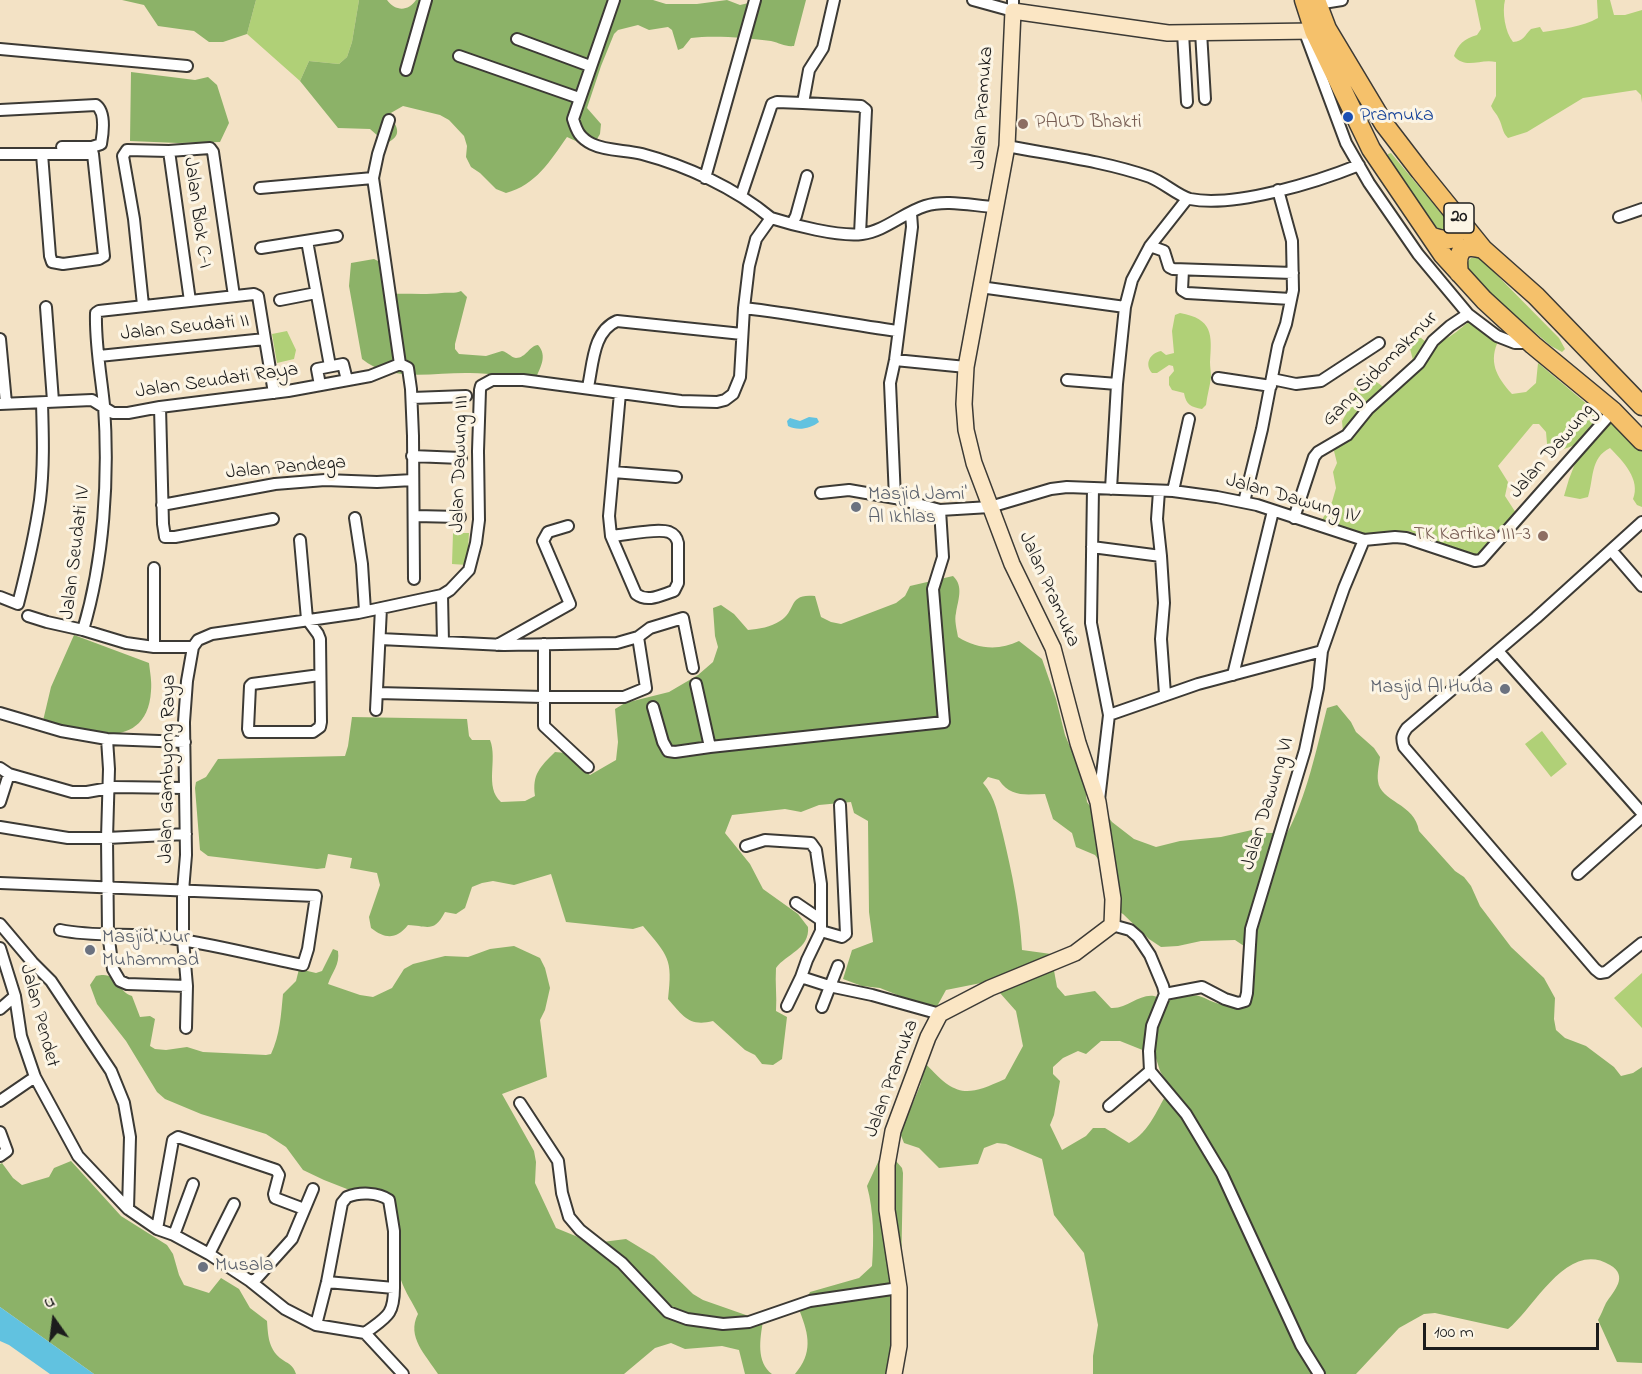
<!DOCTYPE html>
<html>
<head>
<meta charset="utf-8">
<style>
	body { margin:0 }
	#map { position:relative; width:1642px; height:1374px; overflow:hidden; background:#f3e2c5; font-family:"Indie Flower",sans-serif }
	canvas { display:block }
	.north { position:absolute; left:24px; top:1290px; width:60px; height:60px; -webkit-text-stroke:4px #fcf5e5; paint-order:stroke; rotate:346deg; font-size:16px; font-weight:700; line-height:24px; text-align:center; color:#1c1c1c }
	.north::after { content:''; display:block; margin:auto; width:21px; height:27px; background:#1c1c1c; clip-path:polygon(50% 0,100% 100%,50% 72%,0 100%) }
	.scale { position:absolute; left:1423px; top:1323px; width:176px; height:27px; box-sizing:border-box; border:3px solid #1c1c1c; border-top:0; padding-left:8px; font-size:18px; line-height:21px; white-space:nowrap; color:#1c1c1c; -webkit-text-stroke:4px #fcf5e5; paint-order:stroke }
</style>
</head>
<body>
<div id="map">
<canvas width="1642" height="1374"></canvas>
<div class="north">U</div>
<div class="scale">100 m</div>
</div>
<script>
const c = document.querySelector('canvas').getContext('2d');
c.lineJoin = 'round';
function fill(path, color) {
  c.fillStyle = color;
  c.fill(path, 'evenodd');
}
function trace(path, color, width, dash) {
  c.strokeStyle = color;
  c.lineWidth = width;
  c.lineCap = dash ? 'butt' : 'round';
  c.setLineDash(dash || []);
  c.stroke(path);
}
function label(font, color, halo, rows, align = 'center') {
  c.font = font + ' "Indie Flower",sans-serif';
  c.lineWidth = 6;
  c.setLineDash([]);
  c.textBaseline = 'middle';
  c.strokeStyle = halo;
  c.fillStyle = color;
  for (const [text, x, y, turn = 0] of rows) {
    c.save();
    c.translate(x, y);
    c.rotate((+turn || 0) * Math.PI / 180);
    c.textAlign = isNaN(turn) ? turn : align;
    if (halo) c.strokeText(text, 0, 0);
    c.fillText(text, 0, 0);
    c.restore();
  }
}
fill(new Path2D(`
	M256,0h103l-7,42 -5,15 -8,7 -30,-3 -9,20 -53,-47z
	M1475,0h30c-3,12 0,32 8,42 11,-1 11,-6 18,-13l9,-2 3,5c18,-3 40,-5 55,-14l-1,-18h13l4,15h11l17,-5v93l-1,-8 -5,-5 -53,8 -56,34 -19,6c-6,-6 -5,-11 -9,-19 -2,-5 -6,-8 -8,-13l5,-10v-34c-15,-4 -30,8 -42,-6 4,-12 10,-17 23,-21l4,-6z
	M1391,153l59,71 -2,10 -16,-7 -44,-69v-4z
	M1471,258h8l4,3 76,77 6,11 -3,3 -11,-6 -83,-71 -2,-12z
	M1180,313c33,6 32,21 30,49 0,5 1,10 1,15 -1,9 -4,19 -5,28l-4,4c-11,-2 -16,-4 -18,-16l-12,-3 -3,-5v-8l5,-6 -1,-5 -4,-1 -12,8h-5c-8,-9 -2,-20 9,-22l5,4 8,-2 -2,-22 3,-16z
	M1470,321l29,18c-11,23 -3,37 13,55l14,-2 10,-9 2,-20 62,52 -25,30 -27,10 -2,-23 -7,-8h-6l-35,42 10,16 -3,14 11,17 -41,44 -67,-26 -43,5 -43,-16 10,-18 4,-14 -3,-16 4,-9 -3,-12 9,-19 -1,-11 11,-19 -3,-8c10,-15 20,-20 34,-6l30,-24 -7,-27h13l7,6c21,-1 27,-10 43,-22z
	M287,331l9,19 -2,9 -17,4 -5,-29z
	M1612,419l30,20v68l-5,-2 -4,-6c8,-19 -10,-38 -23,-51 -20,10 -16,30 -22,49l-8,2 -16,-3 5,-17 7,-18z
	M453,533h16l-2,32 -15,-1z
	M1542,731l25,33 -16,13 -26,-33z
	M1642,973v55l-28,-30z`), '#b0d077');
fill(new Path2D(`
	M122,0h134l-9,34 -24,8h-14l-15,-11 -36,-5 -14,-21z
	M359,0h28c8,11 21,12 29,0h237l13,4h31l30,-4 13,5 22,-5h44l-12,46c-9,1 -14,-3 -23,-5 -23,-3 -57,-6 -80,-3l-8,10 -5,2 -6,-20 -4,-3 -19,3 -11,-5 -20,5 -4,4 -13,32 -14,42 14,16 -1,10 -3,5 -19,3 -11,-5c-17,24 -31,48 -61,56l-10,-4 -16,-16 -9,-6 -5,-10 1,-11 -3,-10 -15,-16 -9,-5 -37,-9 -14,8c13,19 11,23 -9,33l-2,-11 -8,-7 -32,-1 -38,-47 9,-20 30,3 8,-7 5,-15z
	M131,72l64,8 13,-3 9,8 12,38 -9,19 -42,1 -48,-2z
	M374,259l6,3 8,32c18,-1 35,1 54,-1 7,-1 12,1 19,-2l6,6 -12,47v5l4,5 27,2 16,-5c6,1 8,6 14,7 10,0 13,-12 22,-13 10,11 2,23 -3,35 -22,-3 -44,-7 -65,-7 -34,-1 -80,10 -108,-14l-13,-73 2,-23z
	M953,576c11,10 5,24 3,37 -2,7 1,17 2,24 19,12 41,14 61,4l23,18 14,40 9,36 19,45 3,22 3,4 19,12 3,4 22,17 22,8 24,-6 41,-4 31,-7 10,3h25c19,-34 30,-86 40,-125l10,-3 14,17 5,10 18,16 6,9c-1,8 -3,17 -2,24 2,21 37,22 41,50l36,40 9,6 7,9 9,20 31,41 33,31 11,20 -1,21 2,11 9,8 21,8 28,21 7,9 12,-3 9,-6v296l-25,-1 -19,-42c3,-5 5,-11 8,-17 8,-12 23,-27 4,-38 -43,-26 -76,44 -102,64l-73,-16 -11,1 -25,14 -43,46h-263v-18l5,-31 -14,-72 -30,-38 -12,-56 -36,-15 -9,-1 -13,5 -6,16 -39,4 -20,-20 -15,-5 -4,-10 20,-47 6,-22c30,33 40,33 79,15l18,-33 -7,-35 -16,-18 -14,-11 -40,8 -11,20 -55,-22 -18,-2 -19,-7 9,-29 21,-8 -4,-30 -1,-91 -14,-8 -3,-11 -32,3 -18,7 -16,-3 -53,6 -7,18 25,31 13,25 35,25 10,13c2,22 -22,27 -32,41 -1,15 1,29 0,43l11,6 -5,42 -9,6 -11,-1 -7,-9 -10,-5 -32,-29c-24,6 -30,-5 -45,-22 5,-41 0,-43 -25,-73l-10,3 -67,-7 -15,-48 -37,11 -21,-4 -11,2 -10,4 -7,21 -9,6 -11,-2c-11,21 -17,14 -37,13 -12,15 -23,14 -37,3l-2,-11 11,-32 -3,-12 -27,-5 2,-10 -24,-4 -3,14 -8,1 -109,-13 -8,-6 -5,-62 1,-6 10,-5 12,-18 127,-3 3,-10 4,-29 115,2 2,17 3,4h18c8,20 -6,47 11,62l24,-1 10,-5c-3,-22 5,-29 20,-44l11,1 24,22 26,-15 2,-18 -3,-33 10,-6 44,-11 29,-17 15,-13 5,-15 -3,-11 -2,-28 8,-3 13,9 14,16c11,-1 23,-3 32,-9 17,-10 7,-28 35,-25l6,21 10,5 10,2 55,-21 9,-7 5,-10zM988,777l11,3c12,18 27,14 46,14l8,25 19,14 4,14 19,8 6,8 8,43 14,8 26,25 12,8 17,-1 23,-5 34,-1 21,14c-2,20 -8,53 -35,50 -9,-1 -14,-6 -22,-8 -11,-2 -22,4 -32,4 -4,-1 -9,-3 -13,-4 -16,-2 -26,13 -43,12l-16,-17 -30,5 -8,-9 -6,-33 -29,-4c-2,-39 -10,-77 -19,-115 -5,-19 -7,-37 -20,-52zM1101,1041h19l35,14 5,16 10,17c-12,19 -20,44 -41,55l-24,-15h-12l-7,8 -24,14 -12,-25 4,-10 6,-34 -7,-7v-7l10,-9 15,-7 8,3z
	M74,635l75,28c1,9 3,19 2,28 -4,63 -68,41 -109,34l9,-38z
	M514,946l26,12 5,10 5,20 -5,22 -5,10 7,57 -45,17 32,57 2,11 -1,21 21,45 22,9 9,7 39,-5 28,17 39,38 10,6 60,21c-3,18 -7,41 9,53h-27l-6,-24 -17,-4 -37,3 -14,-6 -16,5 -31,26h-186c-12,-19 -32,-37 -20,-60 -5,-11 -13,-22 -17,-34 -10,-26 -9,-57 -12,-85l-42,-6 -23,-9 -21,-10 -17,-23 -20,-13 -65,-20 -36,-15 -8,-7 -31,-51 -29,-37 -7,-19 6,-9c22,-6 19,14 36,20l8,21 10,-1 5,3 -5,27 5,3 11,1 21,-3 16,5 63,3 5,-1c9,-19 10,-39 12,-60l13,-13 3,-12 17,4 6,-2 11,-22 5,2c2,14 -6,21 -10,33l32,11 13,2 19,-9 12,-19 9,-5 32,-8 23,1 22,-8z
	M879,1160l17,1 6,7 1,5 -4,201h-104c18,-21 14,-39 5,-62l10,-20 49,-14 13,-12c2,-27 2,-54 -5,-80z
	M71,1161l50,55 46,29 6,9 6,21 5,10 25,8 12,-15 18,11 11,19 17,13c1,13 1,27 13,37 8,6 13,6 16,16h-202l-94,-67v-143l2,-1 11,15 9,7 27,-8 5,-9z`), '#8cb268');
fill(new Path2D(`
	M809,417l8,1 2,4c-9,7 -22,9 -31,4l-1,-5 3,-3 10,3z
	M0,1307l94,67h-44l-41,-29 -9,-4z`), '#61c2e0');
const minor = new Path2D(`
	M614,0l-41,119c4,13 7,19 19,25 14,7 34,6 50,10 45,12 93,34 129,64
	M973,0l40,11v-11
	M1317,4l25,-4
	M1304,30l42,113 23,40 49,71 50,60 29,22 18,7h16
	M1201,32l4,67
	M1183,33l4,69
	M517,39l73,27
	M0,49l187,17
	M459,56l120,42
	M406,70l20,-70
	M803,103l58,3 5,4 -6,124
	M0,110l96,-5c10,7 7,28 5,39l-9,3h-30
	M1007,146c47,9 97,15 143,31 13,5 28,19 40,22 44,9 127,-17 169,-34
	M169,151l41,-3 3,4 21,144
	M0,154h93l11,102 -5,3 -36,5 -11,-2 -2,-6 -8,-102
	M373,178l27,186
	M705,178l50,-178
	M260,188l113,-10 5,-24 11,-34
	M741,196l31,-92 5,-2 26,1 6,-33 14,-22 11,-48
	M911,213l1,14 -17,133 -5,23 5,115 45,12 50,-3 61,-18 16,-2 106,4 44,6 40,8 107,35 31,-3 11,1 69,23 6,-1 132,-149
	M1619,217l23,-8
	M792,224l4,-8 11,-40
	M307,241l23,125
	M1150,246l14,5 5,16 4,2 120,4
	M261,248l76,-12
	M1183,270l-1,20 5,3 104,6
	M980,287l145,20
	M280,300l36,-7
	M143,305l-9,-86 -11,-63 4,-6 42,1 21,150
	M46,307l7,94
	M744,308c52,6 102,16 154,23
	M0,339l6,64
	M265,339l9,54
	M99,356l166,-17 -7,-43 -4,-2 -155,17 -3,2c-1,31 5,62 8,92 5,73 0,155 -21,225l43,13 28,4h39
	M895,360l71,7
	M1218,378l53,8
	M1272,379l24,5 25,-3 58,-38
	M1067,380l50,4
	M320,385l-3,-16 26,-5 4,16
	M588,387c5,-23 5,-56 29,-66l125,13
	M412,398l54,-2
	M0,404l92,-4 21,13h15l32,-6 128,-16 82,-15 30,-12 8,4 3,21 2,47 1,143
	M160,407l3,117 2,13h10l98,-18
	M412,456l49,2
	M613,472l63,5
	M1093,488l-2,135 18,92 -10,85
	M1111,489l6,-105 8,-77 7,-27 18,-34 37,-47
	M1159,491l-2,28 4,37
	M1173,491l16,-72
	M821,493l28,-3 46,8
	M1244,502l18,-73 16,-83 8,-22 7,-34 -1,-49 -14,-51
	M162,505l113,-21 50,-4 52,2 36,-2
	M415,516l45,1
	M355,518l7,46 3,47
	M1294,518l20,-61 4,-5 29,-17 21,-26 51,-46 14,-22 17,-15 18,-12
	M1642,522l-106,96 -129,110c-5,7 -6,10 -3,19l191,222 5,4 6,-1 36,-29
	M611,536c14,-1 46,-8 58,-4 5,2 8,6 9,11v40l-4,8c-13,4 -26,12 -38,3l-25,-58 -2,-20 11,-123
	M300,540l7,79 11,15 2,5 1,83 -1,5 -7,5h-64l-1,-3 2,-43 2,-2 68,-9
	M1092,547l69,9 3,47 -3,36 4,55
	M1611,550l31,36
	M442,595l1,47
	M0,597l18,7c9,-35 17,-69 22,-104 4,-32 3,-65 2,-97
	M28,616l19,6 36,8
	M380,639l124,6 113,-2 21,-6 12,-9 33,-10 10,50
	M497,645l73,-41 -27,-63 5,-9 20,-6
	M154,647v-79
	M1498,651l144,162
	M1233,675l40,-164
	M696,684l14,63 234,-25 -11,-133 10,-32 -3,-47
	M377,693l167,4v-53
	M653,707l10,35 5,9 7,1 35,-5
	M376,710l5,-102
	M0,713l61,18 46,8 78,3
	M1109,715l89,-31 124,-33
	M107,739l2,30 -2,69 1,95 5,36 7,12 7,3 60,2
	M588,767l-44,-41v-29h80l22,-9 -8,-51
	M0,768l9,6 63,18h15l28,-5 69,1
	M0,802l9,-28
	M0,827l68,11h39l79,-4
	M746,846l19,-6 46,3 5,7 5,34v47l-14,29 -6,17 28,9 43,9 68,19
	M1578,874l64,-57
	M0,883l316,13 -8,53 -5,16c-47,-9 -93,-22 -141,-28 -34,-4 -69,0 -102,-7
	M796,903l25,17
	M0,924l33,39 18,18 60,90 13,32 6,34 -2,72
	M1112,925l18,5 8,7 12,18 13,31 2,8 -13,32 -3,25 1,20 36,43 36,60 79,171 18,29
	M821,931l21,6 4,-3 -6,-129
	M0,948l15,48 6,40 14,41 43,79 50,53 29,20 17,6 35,19 41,27 6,-2 36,-40 21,-50
	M1165,994l37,-7 23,12 13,4 7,-2 2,-8 4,-64 54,-179 13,-62 4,-37 22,-63 20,-48
	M787,1006l14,-29
	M822,1007l16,-41
	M0,1009l15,-13
	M186,1028l1,-42 -4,-46v-49l3,-36 -2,-133 3,-41 6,-34 5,-7 14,-6 146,-21 84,-18 8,-5 19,-20 7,-27 3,-23 -1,-69 2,-61 1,-4 11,-6h31l158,21 36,1 8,-2 8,-6 7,-17 4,-69 5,-42 7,-27 15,-21c22,7 68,19 91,16 23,-3 41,-21 63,-28 21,-7 49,0 70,1
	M0,1101l35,-24
	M520,1103l38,58 4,32 7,24 11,13 42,33 46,49 19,7 36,5 26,-2 61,-21 89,-13
	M1109,1106l41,-35
	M0,1132l7,19 -7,5
	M157,1229l16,-89 5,-3 98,33 3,5 -5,19 1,4 29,11
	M174,1235l19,-51
	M209,1254l25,-50
	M250,1281l35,28 31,16 49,8 38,41
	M327,1282l67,6c0,28 -8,29 -29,45
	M316,1325l11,-43 15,-79 5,-6c12,-5 31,-5 42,3l5,31v57`);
const secondary = new Path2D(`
	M894,1374l5,-28v-58l-12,-78v-45l6,-34 35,-94 12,-23 50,-26 85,-35 37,-28 1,-26 -15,-97 -20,-59 -25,-95 -41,-84 -38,-101 -8,-33 -2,-26 2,-37 41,-221 6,-135 155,22 146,-2`);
const trunk = new Path2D(`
	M1304,0l10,31 57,118 72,106 41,45 49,45 80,66 29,30
	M1316,0l11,29 57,95 36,47 63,78 53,47 106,110
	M1430,236c21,8 31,4 27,-21
	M1459,273c-3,-20 2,-31 24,-24`);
trace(minor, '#3c3a35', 14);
trace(secondary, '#3c3a35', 18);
trace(trunk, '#3c3a35', 21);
trace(minor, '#fff', 10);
trace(secondary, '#fbe6c4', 15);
trace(trunk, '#f5c16b', 18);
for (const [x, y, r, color] of [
	[1348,117,6,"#1a4fb4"],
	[1023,124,6,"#8d6e63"],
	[856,507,6,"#6b7280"],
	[1543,536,6,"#8d6e63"],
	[1505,689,6,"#6b7280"],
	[90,950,6,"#6b7280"],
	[203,1267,6,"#6b7280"]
]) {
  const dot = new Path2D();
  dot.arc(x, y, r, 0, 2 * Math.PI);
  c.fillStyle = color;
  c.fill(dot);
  trace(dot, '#fcf5e5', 2);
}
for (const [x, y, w] of [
	[1459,218,30]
]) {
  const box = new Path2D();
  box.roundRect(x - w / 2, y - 15, w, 30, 4.5);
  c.fillStyle = '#fcf5e5';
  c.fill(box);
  trace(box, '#1c1c1c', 1.5);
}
label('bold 18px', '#1c1c1c', null, [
	["20",1459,218]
]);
label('20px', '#1c1c1c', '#fcf5e5', [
	["Jalan Pramuka",984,108,-86],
	["Jalan Blok C-I",196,213,82],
	["Jalan Seudati II",185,329,-6],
	["Gang Sidomakmur",1381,370,-45],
	["Jalan Seudati Raya",217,382,-8],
	["Jalan Dawung",1553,452,-49],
	["Jalan Dawung III",461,464,-88],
	["Jalan Pandega",286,469,-5],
	["Jalan Dawung IV",1292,500,16],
	["Jalan Seudati IV",77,553,-83],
	["Jalan Pramuka",1048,590,66],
	["Jalan Gambyong Raya",169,769,-89],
	["Jalan Dawung VI",1269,804,-73],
	["Jalan Pendet",38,1016,75],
	["Jalan Pramuka",893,1079,-70]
]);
label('20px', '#164399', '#fcf5e5', [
	["Pramuka",1360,117]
], 'left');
label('20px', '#785e54', '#fcf5e5', [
	["PAUD Bhakti",1035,124],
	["TK Kartika III-3",1531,536,"right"]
], 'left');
label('20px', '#5b616d', '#fcf5e5', [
	["Masjid Jami'",868,496],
	["Al Ikhlas",868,519],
	["Masjid Al Huda",1493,689,"right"],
	["Masjid Nur",102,939],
	["Muhammad",102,962],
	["Musala",215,1267]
], 'left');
</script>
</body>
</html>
